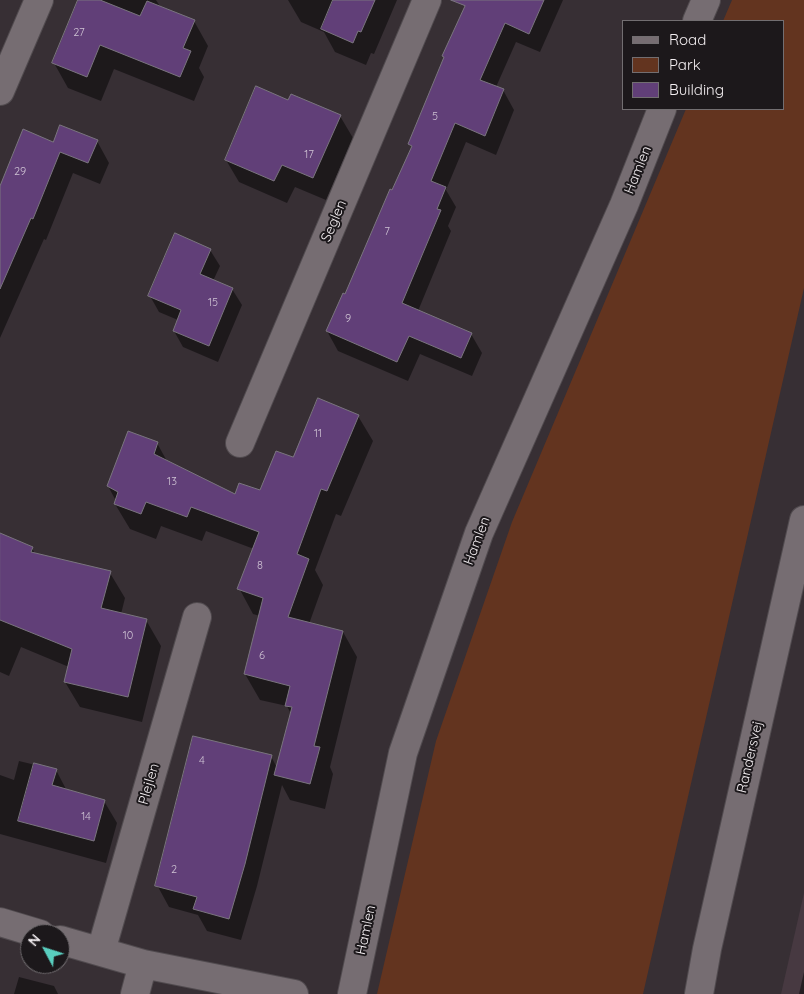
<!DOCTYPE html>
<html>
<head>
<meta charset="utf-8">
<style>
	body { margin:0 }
	#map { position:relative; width:804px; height:994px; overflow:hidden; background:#372f34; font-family:Quicksand,sans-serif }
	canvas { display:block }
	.legend { position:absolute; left:622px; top:20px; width:162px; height:90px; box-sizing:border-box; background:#1c181b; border:1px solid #726e71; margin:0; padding:6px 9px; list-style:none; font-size:15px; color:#f3eef1 }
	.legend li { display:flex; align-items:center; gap:10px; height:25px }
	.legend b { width:25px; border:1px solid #726e71 }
	.north { position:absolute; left:20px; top:924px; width:50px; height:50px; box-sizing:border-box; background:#1c181b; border:1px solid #726e71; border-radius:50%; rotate:310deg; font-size:14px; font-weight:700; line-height:20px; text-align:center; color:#f3eef1 }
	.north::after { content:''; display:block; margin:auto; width:18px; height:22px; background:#59cebf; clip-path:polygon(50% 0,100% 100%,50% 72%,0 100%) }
</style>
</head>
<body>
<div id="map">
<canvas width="804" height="994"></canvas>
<ul class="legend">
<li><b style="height:6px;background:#766d72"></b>Road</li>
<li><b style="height:14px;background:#63341f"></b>Park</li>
<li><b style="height:14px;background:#613f78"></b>Building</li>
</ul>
<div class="north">N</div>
</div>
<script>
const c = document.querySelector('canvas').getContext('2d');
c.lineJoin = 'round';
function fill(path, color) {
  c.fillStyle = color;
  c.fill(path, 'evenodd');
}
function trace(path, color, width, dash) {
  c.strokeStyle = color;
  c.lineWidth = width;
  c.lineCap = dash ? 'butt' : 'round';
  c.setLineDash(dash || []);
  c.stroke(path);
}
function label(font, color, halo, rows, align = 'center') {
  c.font = font + ' Quicksand,sans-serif';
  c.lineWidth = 4;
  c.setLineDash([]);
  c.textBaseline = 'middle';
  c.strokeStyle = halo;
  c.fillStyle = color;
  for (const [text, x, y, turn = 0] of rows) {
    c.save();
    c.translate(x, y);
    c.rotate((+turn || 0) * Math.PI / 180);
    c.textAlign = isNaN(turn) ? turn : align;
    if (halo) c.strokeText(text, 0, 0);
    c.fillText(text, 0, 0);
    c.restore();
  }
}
fill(new Path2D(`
	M804,893v101h-23z`), '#473941');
fill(new Path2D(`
	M732,0h72v288l-161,706h-266l59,-253 76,-219 174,-413h97v-88h-60z`), '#63341f');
fill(new Path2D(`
	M79,0h77l5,8 33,13 14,25 -9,22 5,9 -10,24 -80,-32 -13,32 -33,-13 -14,-25z
	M288,0h109l-23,54 -3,-1 -5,12 -31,-13 -11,-20 -23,-10z
	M466,0h97l-23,52 -24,-10 -20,45 7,3 11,20 -18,45 -30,-13 -20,48 10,17 -8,19 3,5 -33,80 53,23 11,19 -10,23 -52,-22 -12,27 -70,-30 -11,-20 19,-35 66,-148 -2,-4 56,-137 -2,-2z
	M289,101l51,15 13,22 -27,62 -31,-13 -8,16 -48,-21 -13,-22z
	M97,141l12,22 -9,21 -27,-11 -27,67 -2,-1 -44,99v-149l54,-45z
	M210,250l10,16 -7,15 19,8 10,16 -24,57 -35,-15 -9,-16 4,-11 -19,-8 -9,-16z
	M358,416l15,25 -32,75 -5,-2 -21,56 8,15 -14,39 34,8 14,25 -27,110 3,7 -8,35 -35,-9 -8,-15 -25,101 -16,54 -34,-9 -9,-16 -29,-8 -12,-22 114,-129 6,12 14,-54 -4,-8 -27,-6 -15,-26 15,-58 -7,-2 -14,-26 15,-39 -48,-18 -4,10 -41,-15 -5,13 -26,-10 -15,-25 1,-3 -8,-15 49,-43 11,20 67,33 26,-4 33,-33z
	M0,535l32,13 3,6 75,19 15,25 -4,16 25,6 15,26 -19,76 -62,-15 -15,-25 4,-15 -48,-20 -12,29 -9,-4z
	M19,761l37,9 11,21 37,10 13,22 -11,40 -106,-29v-59l14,5z
	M804,972v22h-5z
	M19,977l35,9 4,8h-44z`), '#0007');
const building = new Path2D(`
	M78,0h22l40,16 7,-15 48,19 -12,28 8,3 -11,26 -80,-32 -13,32 -35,-14z
	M333,0h42l-14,32 -3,-1 -5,12 -32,-14z
	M451,0h93l-15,34 -24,-11 -25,57 24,9 -19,47 -30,-13 -24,58 15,6 -9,22 4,1 -39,93 70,30 -11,25 -52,-22 -12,26 -71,-31 17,-38 2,1 45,-105 2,1 20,-44 -4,-2 36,-87 -2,-1 23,-50z
	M256,86l32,14 3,-6 50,21 -28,63 -31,-13 -8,16 -49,-21z
	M60,125l38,15 -10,23 -28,-11 -27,67 -2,-1 -31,71v-103l23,-57 30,13z
	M175,233l36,16 -11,25 33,14 -24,58 -36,-15 8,-21 -33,-14z
	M318,398l41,17 -32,76 -6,-2 -24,65 12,5 -21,58 55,14 -29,115 6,1 -10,37 -36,-9 18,-68 -7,-1 5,-20 -46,-12 19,-76 -26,-9 22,-57 -68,-25 -4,10 -41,-15 -5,12 -27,-10 4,-12 -11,-6 21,-55 30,11 -4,12 81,40 4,-11 21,7 16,-39 17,6z
	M0,533l33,14 -2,5 80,19 -10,37 46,11 -19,78 -64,-15 8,-33 -72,-29z
	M193,736l79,19 -27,109 -16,55 -36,-10 4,-12 -42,-11z
	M34,763l23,6 -5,16 53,15 -11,41 -76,-20z`);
fill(building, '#613f78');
trace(building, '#7a757e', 1);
const minor = new Path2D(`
	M697,21l9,-21
	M0,91l39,-91
	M240,443l187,-443
	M0,922l40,12
	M60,940l83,24 151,30
	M101,951l96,-334
	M135,994l8,-30
	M352,994l51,-241 76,-220 145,-328 38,-96`);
const tertiary = new Path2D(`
	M699,994l8,-45 97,-429`);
trace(minor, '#514b4f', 30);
trace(tertiary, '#514b4f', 30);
trace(minor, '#766d72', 28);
trace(tertiary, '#766d72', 28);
label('11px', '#cec2d3', null, [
	["27",79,33],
	["5",435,117],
	["17",309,155],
	["29",20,172],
	["7",387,232],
	["15",213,303],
	["9",348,319],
	["11",318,434],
	["13",172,482],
	["8",260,566],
	["10",128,636],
	["6",262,656],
	["4",202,761],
	["14",86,817],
	["2",174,870]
]);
label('14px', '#f3eef1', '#1c181b', [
	["Hamlen",638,170,-68],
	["Seglen",334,221,-67],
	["Hamlen",477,541,-69],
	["Randersvej",750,757,-77],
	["Plejlen",149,784,-74],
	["Hamlen",366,930,-78]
]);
</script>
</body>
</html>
